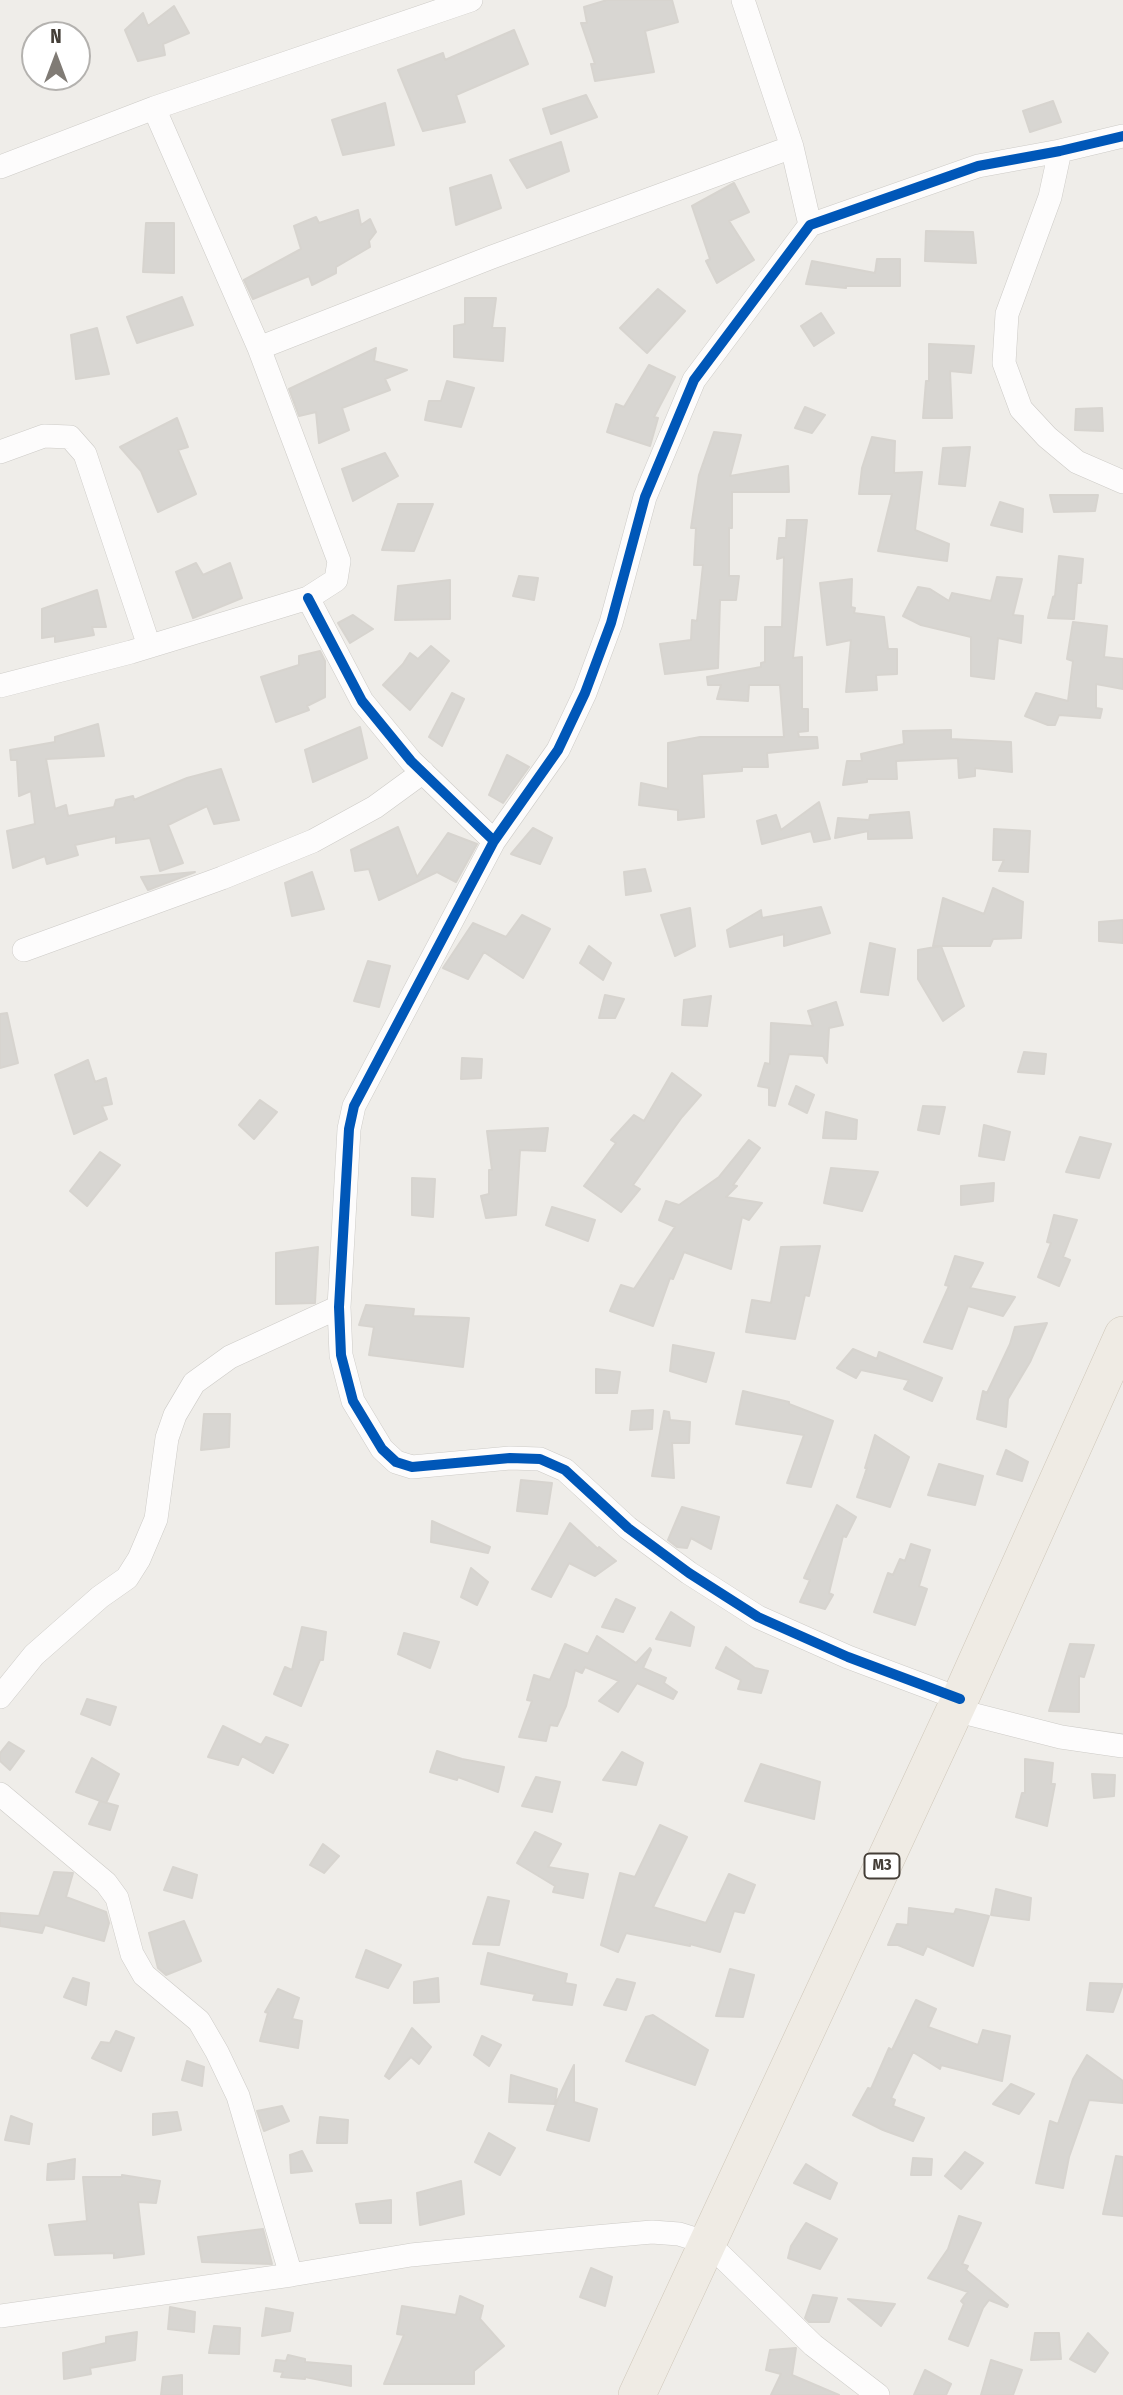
<!DOCTYPE html>
<html>
<head>
<meta charset="utf-8">
<style>
	body { margin:0 }
	#map { position:relative; width:1123px; height:2395px; overflow:hidden; background:#efede9; font-family:"Fira Sans Condensed",sans-serif }
	canvas { display:block }
	.north { position:absolute; left:21px; top:21px; width:70px; height:70px; box-sizing:border-box; background:#fff; border:2px solid #b4b2af; border-radius:50%; rotate:0deg; font-size:19px; font-weight:700; line-height:28px; text-align:center; color:#443e37 }
	.north::after { content:''; display:block; margin:auto; width:24px; height:32px; background:#807b75; clip-path:polygon(50% 0,100% 100%,50% 72%,0 100%) }
</style>
</head>
<body>
<div id="map">
<canvas width="1123" height="2395"></canvas>
<div class="north">N</div>
</div>
<script>
const c = document.querySelector('canvas').getContext('2d');
c.lineJoin = 'round';
function fill(path, color) {
  c.fillStyle = color;
  c.fill(path, 'evenodd');
}
function trace(path, color, width, dash) {
  c.strokeStyle = color;
  c.lineWidth = width;
  c.lineCap = dash ? 'butt' : 'round';
  c.setLineDash(dash || []);
  c.stroke(path);
}
function label(font, color, halo, rows, align = 'center') {
  c.font = font + ' "Fira Sans Condensed",sans-serif';
  c.lineWidth = 5;
  c.setLineDash([]);
  c.textBaseline = 'middle';
  c.strokeStyle = halo;
  c.fillStyle = color;
  for (const [text, x, y, turn = 0] of rows) {
    c.save();
    c.translate(x, y);
    c.rotate((+turn || 0) * Math.PI / 180);
    c.textAlign = isNaN(turn) ? turn : align;
    if (halo) c.strokeText(text, 0, 0);
    c.fillText(text, 0, 0);
    c.restore();
  }
}
const building = new Path2D(`
	M607,0h65l6,22 -33,9 9,41 -59,9 -4,-17h4l-14,-41h6l-3,-16z
	M174,6l15,27 -26,11 2,11 -27,6 -13,-31 18,-17 5,13z
	M514,30l14,34 -72,31 9,27 -42,9 -25,-61 45,-17 2,7z
	M586,95l11,22 -46,17 -8,-25z
	M1053,101l8,21 -31,10 -7,-21z
	M385,103l9,42 -51,10 -11,-35z
	M561,142l8,29 -42,17 -17,-28z
	M491,175l10,33 -45,17 -6,-37z
	M734,183l15,29 -20,9 25,39 -37,23 -11,-22 4,-2 -18,-53z
	M358,210l3,15 9,-6 6,13 -7,9 1,6 -34,20v6l-24,12 -3,-9 -56,23 -9,-19 57,-31 -7,-23 22,-9 3,6z
	M146,223h28v50l-31,-1z
	M926,231l47,1 3,31 -51,-2z
	M877,259h23v27h-54v2l-40,-4 6,-23 63,12z
	M658,289l27,22 -38,42 -27,-25z
	M182,297l11,28 -56,18 -10,-26z
	M465,298h31l-4,30h13l-2,33 -49,-4v-31l11,-2z
	M821,313l13,20 -20,13 -13,-20z
	M97,328l12,46 -33,5 -5,-44z
	M929,344l45,2 -3,27 -21,-2 2,47h-29l3,-37h3z
	M376,348l-2,13 33,9 -22,9 5,11 -48,18 7,22 -30,13 -3,-31 -17,4 -10,-27z
	M649,365l26,12 -21,40 4,1 -8,28 -43,-14 9,-28 8,3z
	M447,381l27,7 -13,39 -36,-7 4,-19h12z
	M805,407l20,8 -13,18 -17,-5z
	M1102,408l1,23 -28,-1 1,-21z
	M177,418l11,29 -10,3 18,44 -38,18 -17,-41 -21,-24z
	M714,432l27,3 -11,41 58,-10 1,26h-57v36h-3v48h10l-3,24h-16l-2,68 -53,6 -5,-30 31,-4 1,-20 5,1 6,-56h-9l2,-37h-5l8,-53z
	M872,437l23,4 -1,32 28,-1 -7,58 34,14 -2,17 -69,-10 14,-57h-33l3,-26z
	M970,447l-5,39 -26,-2 4,-36z
	M385,453l13,23 -45,25 -11,-32z
	M1050,495h48l-3,16 -41,1z
	M1000,502l23,7 -1,23 -31,-7z
	M398,504h35l-19,47 -32,-1z
	M787,520h20l-14,138 9,-1v52h6v22l-10,1 1,5h18l1,11 -51,5 1,14h-26v4l-40,3 2,43 -26,3v-10l-39,-5 2,-22 27,6v-46l32,-6h84l-4,-52h-31l-1,16 -31,-2 4,-14h-13l-1,-8 54,-10v-4l4,-1v-35h17l2,-70 -7,2 2,-21h7z
	M1059,556l24,3 -2,24h-4l-3,36 -26,-1 5,-21 2,-1z
	M196,563l7,12 27,-12 12,35 -49,20 -17,-46z
	M519,576l19,2 -4,22 -21,-4z
	M997,577l25,2 -9,36 10,1 -2,27 -23,-5 -4,41 -23,-3v-39l-50,-12 -18,-9 15,-29 12,2 19,12 3,-8 39,8z
	M852,579l-1,28 4,1 -1,5 30,4 4,32h9v25l-21,1 1,15 -31,2 5,-52 -24,5 -7,-62z
	M450,580v39l-55,1 3,-34z
	M97,590l9,37h-14l2,8 -39,7v-6l-13,2v-29z
	M353,615l20,14 -23,14 -12,-20z
	M1073,622l34,4 -3,31 19,2v30l-27,-5v24l6,1 -2,9 -41,-3 -4,10h-7l-23,-9 11,-23 32,8 5,-40 -6,-2z
	M431,646l18,15 -39,49 -27,-25 20,-21 7,-11 8,6z
	M320,651l5,10v36l-18,9 2,4 -33,12 -15,-45 38,-12v-9z
	M452,693l12,6 -22,47 -13,-9z
	M98,724l6,32 -58,3 9,50 11,-4 2,11 46,-9 2,-7 17,-4 1,4 53,-22 34,-9 18,51 -25,4 -7,-18 -39,19 15,38 -23,8 -10,-33 -34,5v-7l-41,9 3,10 -31,9 -2,-8 -32,12 -6,-37 28,-7 -4,-33 -12,5 -2,-36h-6l-1,-10 45,-8v-5z
	M360,727l7,31 -54,24 -8,-32z
	M951,730v9l60,3 1,30 -37,-4v8l-16,2 -1,-20 -62,3 1,18h-30v3l-24,3 4,-24h15l-1,-7 43,-10 -1,-13z
	M507,755l22,12 -26,36 -14,-8z
	M819,802l11,37 -16,3 -3,-11 -49,13 -5,-23 19,-6 5,15z
	M909,812l3,26 -44,1v-8l-33,7 3,-20 31,2 1,-5z
	M398,827l19,50 31,-44 29,11 -21,38 -19,-10 -58,28 -10,-31 -14,2 -4,-21z
	M533,828l19,10 -12,26 -29,-10z
	M994,829l36,2 -2,41 -29,-1 5,-11h-11z
	M645,869l6,22 -25,4 -2,-23z
	M195,872l-47,18 -7,-13z
	M312,872l12,37 -32,7 -7,-33z
	M993,888l30,14 -2,36 -28,1 -3,7h-49l23,60 -21,15 -25,-42v-29l23,-4h-8l10,-48 41,16z
	M821,907l9,26 -46,13v-12l-54,13 -3,-17 34,-20 1,8z
	M690,908l5,38 -20,10 -14,-41z
	M522,915l28,14 -27,49 -39,-26 -16,27 -25,-11 30,-45 33,14z
	M1123,920v23l-24,-2v-19z
	M870,943l25,6 -7,46 -27,-3z
	M589,946l22,17 -8,17 -23,-17z
	M368,961l22,5 -11,41 -25,-6z
	M605,995l19,4 -9,19h-16z
	M711,996l-4,30 -25,-1 2,-25z
	M836,1002l7,23 -14,3 -2,35 -4,-7 -34,-2 -14,52 -6,-1v-17l-11,-2 7,-23 5,1 1,-41 42,3 -5,-15z
	M7,1013l11,50 -18,5v-54z
	M1024,1052l22,2 -2,20 -26,-2z
	M462,1058l20,1 -1,19 -20,1z
	M88,1060l7,22 11,-4 6,26 -10,2 5,13 -33,15 -19,-59z
	M672,1073l29,22 -19,22 -49,68 7,4 -19,23 -37,-26 32,-43 -5,-3 23,-25 10,6z
	M796,1086l18,9 -7,18 -18,-9z
	M260,1100l17,12 -23,27 -15,-14z
	M923,1106l22,1 -6,27 -21,-4z
	M826,1112l31,8 -1,19 -33,-1z
	M984,1125l26,7 -6,28 -25,-4z
	M548,1128l-3,23 -25,-1 -4,65 -30,3 -5,-22 8,-2v-24h3l-5,-39z
	M1080,1137l31,7 -12,34 -33,-6z
	M749,1140l11,8 -27,37 4,1 -11,11 36,6 -13,17 -7,-3 -11,52 -47,-17 -11,27 -3,-1 -17,48 -43,-15 11,-26 13,4 41,-62 -16,-7 7,-19 13,4 40,-28z
	M100,1152l20,13 -33,41 -17,-15z
	M831,1168l47,4 -16,39 -38,-8z
	M412,1178l23,1 -2,38 -21,-2z
	M994,1183l-1,18 -32,4v-19z
	M552,1207l43,13 -7,21 -42,-16z
	M1054,1215l23,5 -14,37 7,3 -11,26 -21,-9 13,-34 -4,-1z
	M820,1246l-11,50 -4,-1 -10,44 -49,-7 6,-32 19,3 10,-56z
	M318,1247l-3,56 -39,1v-51z
	M955,1256l28,7 -13,25 45,9 -12,19 -35,-10 -16,43 -28,-7 25,-56 -4,-1z
	M366,1305l48,4 -1,7 56,2 -6,49 -94,-12 5,-28 -15,-2z
	M1047,1323l-17,39 -22,37 -2,28 -29,-8 6,-28 4,2 23,-49 5,-17z
	M673,1345l41,8 -8,29 -36,-11z
	M853,1349l24,10 2,-7 63,26 -10,23 -28,-12 5,-9 -48,-10 -5,8 -19,-10z
	M596,1369l24,3 -3,21h-21z
	M743,1391l46,11v2l44,17 -22,66 -24,-4 17,-48 -68,-11z
	M653,1410l-1,19 -22,1 2,-19z
	M664,1411l5,1 1,8 20,2 -1,21h-17l2,35 -22,-2z
	M204,1414h26l-1,33 -28,3z
	M875,1435l34,22 -19,50 -33,-10 10,-29h-2z
	M1006,1450l22,12 -6,19 -25,-7z
	M939,1464l44,12 -8,29 -47,-10z
	M521,1480l31,3 -5,31 -30,-3z
	M837,1505l19,12 -10,20 -3,-1 -14,57 4,2 -8,14 -25,-7 10,-22 -6,-2z
	M682,1507l37,10 -8,32 -20,-11 -4,10 -10,-1 -9,-7z
	M432,1521l58,26 -2,6 -57,-11z
	M570,1523l28,26 1,-2 17,14 -21,15 -26,-13 -18,34 -19,-8z
	M911,1544l19,6 -11,36 8,3 -12,36 -41,-13 14,-39 5,2 7,-16 5,2z
	M471,1568l17,14 -11,23 -16,-8z
	M616,1599l19,9 -12,24 -21,-5z
	M671,1612l23,15 -4,19 -34,-7z
	M302,1627l24,5 -3,28h-3l-19,46 -27,-12 11,-27 7,3z
	M404,1633l35,9 -9,26 -32,-14z
	M597,1636l39,27 14,-15 1,2 -8,18 23,10 -2,5 13,9 -4,7 -36,-16 -19,29 -19,-11 20,-20 -34,-14 -3,6 -7,-3 -9,36 -9,20 -7,-1 -4,16 -27,-4 13,-36 -5,-1 7,-25 16,5 15,-36 23,10z
	M1070,1644l24,1 -10,32 -5,-1v36l-30,-1z
	M726,1647l29,21 13,3 -7,22 -23,-4 3,-9 -25,-12z
	M87,1699l29,8 -6,18 -29,-11z
	M223,1726l38,19 5,-8 22,8 -15,28 -31,-17 -4,9 -30,-8z
	M9,1742l15,9 -14,19 -10,-9v-8z
	M437,1751l25,8 42,8 -6,25 -40,-15 -1,3 -27,-8z
	M622,1752l21,11 -7,22 -33,-5z
	M92,1758l27,16 -13,29 -30,-11z
	M1025,1759l28,4 -2,21h4l-8,42 -31,-9 6,-24h3z
	M761,1764l59,18 -6,37 -69,-18z
	M1092,1774l23,1 -1,21 -20,2z
	M536,1777l24,5 -8,30 -30,-6z
	M100,1801l18,5 -8,24 -21,-6z
	M660,1825l27,12 -34,70 53,16 23,-49 26,11 -11,28 -10,-2 -14,41 -30,-8v2l-64,-13 -8,19 -17,-7 19,-72 15,4z
	M535,1832l26,12 -13,23 40,7 -5,24 -30,-6 2,-6 -38,-23z
	M323,1844l16,12 -15,17 -14,-8z
	M173,1867l24,8 -5,23 -28,-8z
	M54,1872l19,1 -7,24 40,15 3,11 -5,18 -59,-16 -3,8 -42,-7v-13l39,3z
	M996,1889l35,9 -2,22 -38,-5z
	M488,1897l21,4 -10,44 -26,-1z
	M909,1908l45,6 2,-5 33,7 -16,50 -46,-20 -4,9 -25,-10h-10l9,-21 11,1z
	M184,1921l17,40 -35,14 -8,-7 -9,-35z
	M366,1950l35,15 -13,23 -32,-11z
	M488,1953l79,21 -2,9 11,2 -4,20 -39,-5 2,-6 -54,-10z
	M730,1969l24,6 -11,42 -27,-1z
	M73,1978l16,5 -3,22 -22,-8z
	M438,1978l1,24 -25,1v-21z
	M617,1979l18,4 -9,27 -22,-5z
	M1090,1983l33,1 -10,28 -26,-2z
	M278,1989l21,9 -7,21 10,2 -4,27 -38,-7 8,-28 -3,-1z
	M916,2000l20,9 -8,18 50,18 5,-15 27,6 -8,45 -61,-16 -1,4 -27,-17 -22,46 4,2 -2,6 31,12 -11,23 -30,-11 -30,-15 15,-27 3,1 18,-41 3,2z
	M653,2015l55,35 -13,35 -69,-24 20,-44z
	M412,2028l19,19 -12,17 -8,-7 -22,22 -4,-3z
	M116,2031l18,7 -13,33 -29,-13 9,-16 9,1z
	M482,2036l19,9 -12,21 -15,-11z
	M1087,2055l36,26v22l-34,-3 -20,57 -6,31 -27,-5 14,-62 8,3 15,-45z
	M187,2061l17,6 -2,19 -20,-6z
	M574,2065v37l23,7 -8,32 -42,-11 10,-29z
	M511,2075l46,14 -2,15 -46,-2z
	M1011,2084l23,10 -15,20 -26,-10z
	M282,2106l7,15 -25,10 -7,-20z
	M177,2112l4,18 -28,5v-21z
	M11,2116l21,8 -3,20 -24,-4z
	M320,2117l28,3 -1,23h-30z
	M489,2133l26,15 -15,27 -25,-13z
	M302,2151l10,20 -21,2 -1,-18z
	M965,2152l18,11 -22,26 -16,-13z
	M1116,2156l7,1v59l-20,-2z
	M913,2158l19,1 -1,16h-20z
	M75,2159l-1,20 -27,1 1,-16z
	M806,2164l31,19 -7,16 -36,-16z
	M122,2175l38,6 -4,22 -18,-1 6,52 -30,4v-5l-59,2 -6,-30 38,-4 -4,-44h39z
	M461,2181l3,33 -44,11 -3,-32z
	M391,2200v23h-31l-4,-19z
	M959,2216l22,7 -19,41 6,2 -2,4 42,35 -1,2 -18,-7 -6,8 -15,38 -19,-7 15,-35 -3,-3 7,-9 -40,-14 20,-29z
	M806,2223l31,16 -17,30 -32,-11 3,-12z
	M263,2229l9,35 -70,-2 -4,-25z
	M591,2268l21,9 -7,29 -25,-9z
	M813,2295l24,3 -8,24h-20l-4,-4z
	M460,2296l23,10 -3,13 24,27 -30,25v13h-90l20,-49 -7,-1 5,-28 54,9z
	M848,2299l47,5 -14,22z
	M170,2307l25,5 -1,20 -26,-3z
	M266,2308l27,5 -3,18 -28,5z
	M214,2326l26,2 -1,26 -30,-1z
	M137,2332l-2,28 -45,8 1,6 -27,5 -1,-26 43,-10v-6z
	M1035,2333h24l2,26 -30,1z
	M1088,2333l20,20 -13,19 -25,-13z
	M796,2348l-4,27 47,20h-68l10,-21 -15,-4 4,-20z
	M288,2355l17,4v3l46,4v20l-46,-9v2l-24,-2 2,-5 -9,-1 2,-11 10,1z
	M991,2360l31,10 -9,25h-32z
	M925,2370l26,14 -5,11h-32z
	M182,2375v20h-21l2,-18z`);
fill(building, '#d8d6d2');
trace(building, '#d7d4cf', 2);
const street = new Path2D(`
	M743,0l49,147 18,78
	M1060,151l-10,46 -43,117 -3,49 17,46 26,28 30,25 46,20
	M0,167l154,-59 317,-108
	M259,348l233,-91 300,-110
	M0,452l44,-16 26,1 15,17 64,192
	M308,598l54,103 49,60 83,80 -140,265 -5,23 -10,178 2,48 12,46 29,48 14,13 16,5 98,-9 30,1 25,11 63,58 61,45 69,44 90,40 112,42
	M0,686l131,-34 177,-54 28,-18 3,-19 -80,-213 -105,-240
	M494,841l64,-91 27,-57 26,-70 34,-126 49,-117 116,-155 168,-59 82,-15 63,-15
	M24,950l198,-72 91,-37 62,-34 48,-35
	M0,1697l34,-42 66,-58 27,-19 12,-19 17,-40 11,-81 8,-23 19,-32 36,-26 109,-50
	M955,1710l106,27 62,9
	M0,1794l106,89 11,15 15,56 12,21 55,46 18,31 21,44 53,179
	M0,2316l291,-41 120,-20 184,-18 57,-5 27,2 29,9 105,102 65,50`);
const primary = new Path2D(`
	M637,2395l323,-696 163,-364`);
trace(street, '#cdcbc7', 24);
trace(primary, '#cfc7b9', 38);
trace(street, '#fdfcfc', 23);
trace(primary, '#efebe4', 37);
trace(new Path2D(`
	M308,598l54,103 49,60 83,80 -140,265 -5,23 -10,178 2,48 12,46 29,48 14,13 16,5 98,-9 30,1 25,11 63,58 61,45 69,44 90,40 112,42
	M494,841l64,-91 27,-57 26,-70 34,-126 49,-117 116,-155 168,-59 82,-15 63,-15`), '#0057b8', 10);
for (const [x, y, w] of [
	[882,1866,35]
]) {
  const box = new Path2D();
  box.roundRect(x - w / 2, y - 12.5, w, 25, 5);
  c.fillStyle = '#fff';
  c.fill(box);
  trace(box, '#443e37', 2);
}
label('bold 16px', '#443e37', null, [
	["M3",882,1866]
]);
</script>
</body>
</html>
